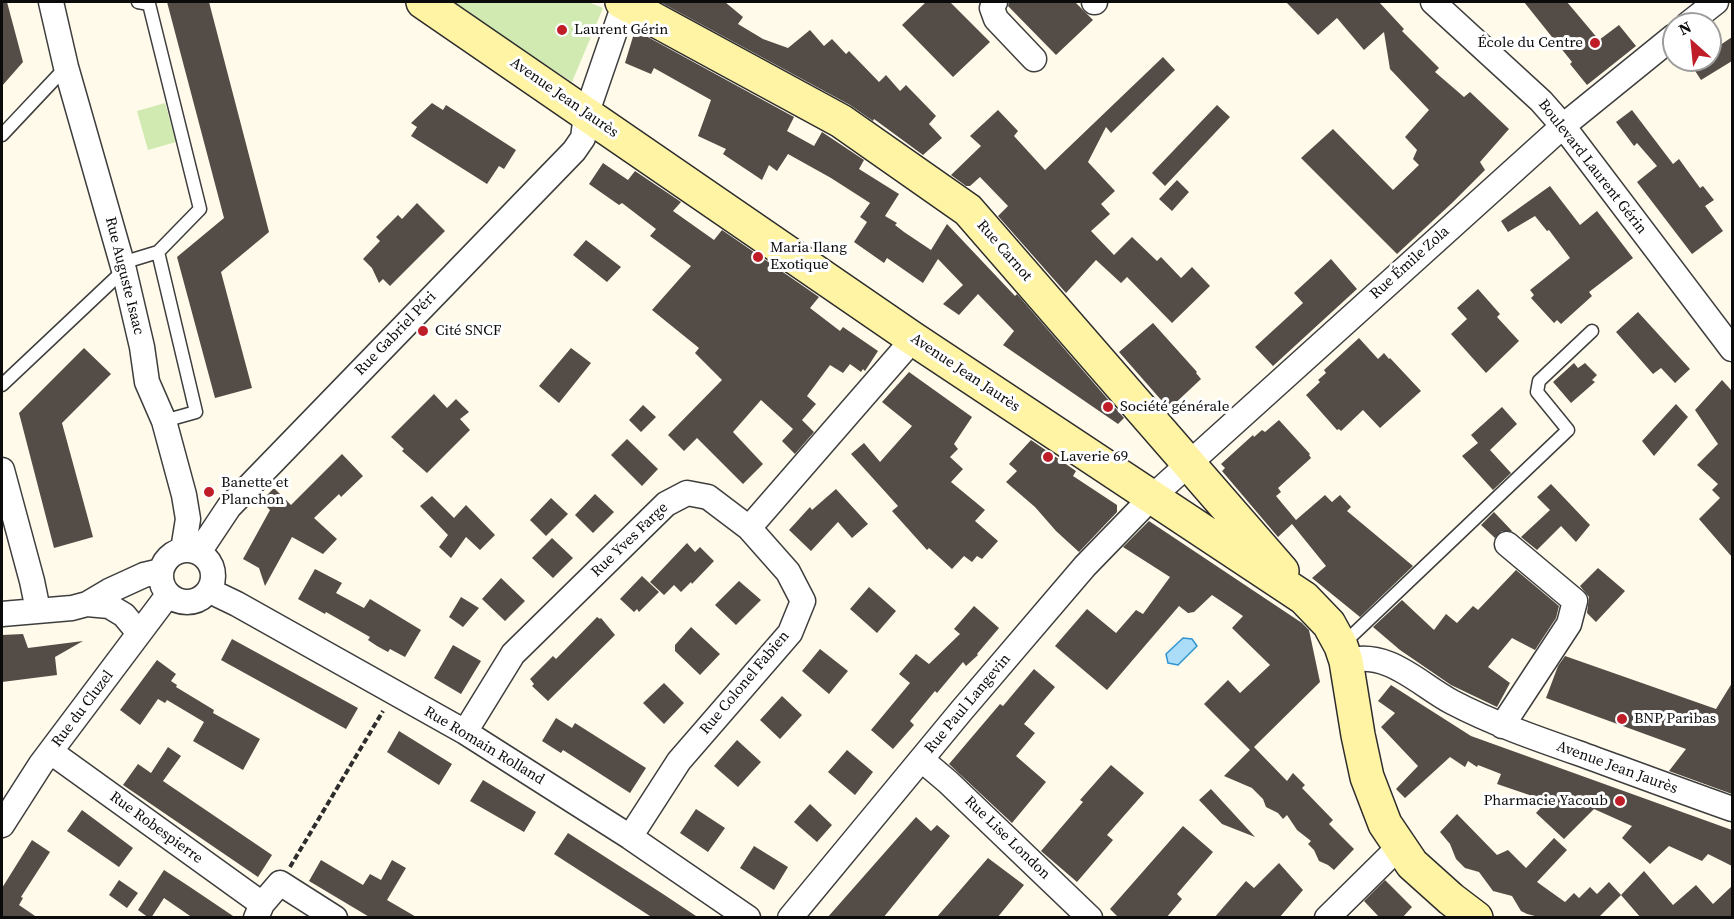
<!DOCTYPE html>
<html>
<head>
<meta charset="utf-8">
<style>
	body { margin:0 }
	#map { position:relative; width:1734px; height:919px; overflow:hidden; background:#fffae9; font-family:"Source Serif 4",serif }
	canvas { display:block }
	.frame { position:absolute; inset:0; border:3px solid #0b0b0b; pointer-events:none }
	.north { position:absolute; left:1662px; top:12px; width:60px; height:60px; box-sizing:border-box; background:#fff; border:2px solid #9d9d9d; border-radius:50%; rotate:333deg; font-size:16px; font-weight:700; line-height:24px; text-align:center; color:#0b0b0b }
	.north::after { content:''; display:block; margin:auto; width:21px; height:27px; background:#bf1e29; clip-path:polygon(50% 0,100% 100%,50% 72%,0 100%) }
</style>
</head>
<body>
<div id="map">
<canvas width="1734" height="919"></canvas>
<div class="frame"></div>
<div class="north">N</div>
</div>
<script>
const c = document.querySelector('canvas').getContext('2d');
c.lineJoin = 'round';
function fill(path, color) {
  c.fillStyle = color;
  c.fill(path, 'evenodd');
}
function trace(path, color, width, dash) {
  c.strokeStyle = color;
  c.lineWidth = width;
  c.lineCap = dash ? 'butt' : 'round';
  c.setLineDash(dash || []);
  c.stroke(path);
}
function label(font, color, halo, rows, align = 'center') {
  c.font = font + ' "Source Serif 4",serif';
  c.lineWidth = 6;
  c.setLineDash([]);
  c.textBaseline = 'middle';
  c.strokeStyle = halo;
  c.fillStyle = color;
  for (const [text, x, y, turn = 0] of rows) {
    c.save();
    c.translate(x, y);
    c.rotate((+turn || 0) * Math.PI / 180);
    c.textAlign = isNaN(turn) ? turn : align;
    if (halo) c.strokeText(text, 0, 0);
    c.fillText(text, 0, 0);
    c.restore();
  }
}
fill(new Path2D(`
	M452,2h136l15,6 -31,74z
	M165,103l11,39 -28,8 -11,-39z`), '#d0eab1');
const water = new Path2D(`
	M1183,638l9,1 5,7 -19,19 -10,-2 -2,-9z`);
fill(water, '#abddf9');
trace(water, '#2f95d2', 1.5);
fill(new Path2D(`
	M7,2l16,60 -21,24v-83z
	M167,2h42l60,230 -48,40 31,116 -37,10 -38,-141 47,-39z
	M660,2h65l18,15 -5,7 25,15 25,9 22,-18 14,16 8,-7 14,15 3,-3 30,31 7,-7 14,16 6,-6 30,31 -7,8 13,14 -19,17 -49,-36 -1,2 -23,-16z
	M926,2h24l40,40 -37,35 -51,-52z
	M1009,2h66l18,18 -37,35 -48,-49z
	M1286,2h93l25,27 -2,2 37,37 -4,4 29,25 6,-5 39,37 -29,33 5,8 -33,33 -55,51 -96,-96 32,-29 60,61 26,-25 -6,-6 4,-9 -12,-13 24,-27 -39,-41 -6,-37 -20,18 -27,-32 -19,17z
	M1524,2h43l32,38 20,-15 17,21 -49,39 -17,-21 2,-2z
	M635,30l159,87 -7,14 27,15 8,-14 42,28 -5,9 40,25 -14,22 12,7 -2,2 9,7 27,18 16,-26 68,72 2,-2 107,124 -6,6 -115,-79 11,-14 -36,-37 -19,21 -16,-11 20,-19 -25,-26 -15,24 -36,-25 -3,5 -30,-21 13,-20 -7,-5 10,-14 -39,-25 -43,-24 -11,17 -8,-6 -7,15 -39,-26 3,-5 -28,-13 13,-36 -57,-32 -3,6 -26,-11z
	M1732,37v24l-31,19 -13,-20h22v-8z
	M1163,57l12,13 -64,63 -5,-6 -18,35 27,29 -14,13 9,10 -19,17 23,24 18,-18 25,24 4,-4 20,21 11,-11 18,19 -38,37 -45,-46 -6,6 -25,-23 -30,33 -68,-77 10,-10 -28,-29 -10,9h-4l-15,-11 30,-29 -11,-10 28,-26 20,21 -4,5 31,34z
	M432,103l11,7 3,-5 70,45 -12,19 -5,-3 -12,18 -76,-48 6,-9 -6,-4z
	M1217,105l13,12 -65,69 -13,-13z
	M1632,110l41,54 6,-5 21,29 3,-2 11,14 -9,6 18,25 -31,23 -55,-72 20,-16 -20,-23 -3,3 -18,-24z
	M603,163l25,17 7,-9 46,31 -8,9 41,29 8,-10 97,67 -9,11 30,23 3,-4 35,24 -13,20 -2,-2 -2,3 -11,-8 -7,9 -13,-8 -23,31 9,8 -14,16 12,12 -19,22 -13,-13 11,-12 -32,-29 -28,32 30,32 -20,20 -46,-46 -13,13 -16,-16 54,-55 -27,-27 4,-5 -47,-38 39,-44 -41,-30 6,-7 -34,-26 -3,2 -30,-21z
	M1177,180l12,12 -17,19 -13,-12z
	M1550,186l30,39 17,-14 36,47 -44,34 3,4 -31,28 -4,-4 -3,3 -23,-25 3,-3 -4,-5 40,-32 -21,-28 -2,1 -12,-15 -27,16 -7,-11z
	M417,203l28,28 -55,55 -7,-7 -4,4 -7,-15 -9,-9 17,-18 -4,-4 22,-22 4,4z
	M586,240l35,27 -14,15 -34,-27z
	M1331,259l26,30 -84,77 -18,-19 48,-44 -9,-10z
	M1478,289l22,25 -3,3 22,24 -33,32 -35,-39 16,-15 -10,-11z
	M1638,312l52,57 -15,14 -14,-15 -8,6 -37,-42z
	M1153,323l44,49 -1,1 5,6 -32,30 -50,-57z
	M1359,338l19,21 6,-6 5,6 1,-1 31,33 -41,37 -17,-18 -22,21 -2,-2 -2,1 -31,-35 14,-13 -2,-2 8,-7 -2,-3z
	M84,348l27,26 -49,49 31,114 -39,11 -35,-135z
	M571,348l20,15 -32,40 -20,-17z
	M1574,363l4,5 7,-5 12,12 -5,5 3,2 -24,21 -18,-21z
	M909,372l63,45 -18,27 4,5 -8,8 13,12 -12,13 34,28 -10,11 23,20 -16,18 -5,-3 -5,6 -8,-6 -12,13 -23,-21 -2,2 -35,-39 6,-5 -47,-52 13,-11 16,19 32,-36 -30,-24z
	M1722,380l10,11v166l-33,-38 21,-21 -8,-8 6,-6 -21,-19 21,-21 -23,-34z
	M434,394l13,14 9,-9 13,13 -9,7 10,11 -43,43 -25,-22 2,-2 -13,-12z
	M1676,404l12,13 -34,39 -12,-15z
	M643,405l13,12 -15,15 -12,-12z
	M1502,407l15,17 -27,26 21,23 -18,17 -31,-34 16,-13 -7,-8z
	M1279,420l31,34 -1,1 2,3 -33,30 3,4 -5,4 20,24 29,-25 7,7 8,-7 11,12 -4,4 66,55 -53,51 -48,-39 14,-12 -34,-42 -14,13 -56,-66 3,-3 -4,-4 32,-29 1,2 8,-7 3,2z
	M627,439l31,30 -16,17 -31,-31z
	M1031,440l45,31 -3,5 44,29v7l-38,40 -23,-21 -21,-24 -29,-25 11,-11 -8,-7z
	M342,454l21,22 -22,21 -2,-3 -25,24 23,21 -14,15 -31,-17 -27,49 -6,-18 -16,-9 27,-49 -9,-9 12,-12h2l16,16z
	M1551,484l39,41 -14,17 -15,-16 -24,24 -16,-13 29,-27 -13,-13z
	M836,489l32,35 -16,14 -14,-16 -27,29 -22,-21 21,-23 2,3z
	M595,494l19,18 -21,21 -18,-18z
	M432,496l22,22 12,-13 29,30 -15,15 -14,-13 -15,21 -12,-11 9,-12 -28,-29z
	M551,498l17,16 -22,22 -16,-16z
	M1494,512l18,19h-10l-7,7 -14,-13z
	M1149,521l153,102 7,7 11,52 -66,65 33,34 6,-8 12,12 -3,3 31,32 -4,4 25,25 -20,21 -6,-5 -9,-4 -5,-11 -6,-6 3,-3 -14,-11 -10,-15 -4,4 -5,-6 -12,-6 -3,-8 -11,-11 -28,-12 26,-26 -46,-46 24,-24 12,13 30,-28 -38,-37 11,-12 -31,-21 -18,17 -6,1 -9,-7 -72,84 -52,-44 32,-37 29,24 20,-23 7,4 27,-37 -47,-30z
	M552,538l21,20 -20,20 -21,-20z
	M687,543l8,9 5,-5 14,14 -22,23 -1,-2 -10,10 -7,-7 -10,10 -14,-13z
	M1598,568l27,23 -29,31 -9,-9 2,-16 -9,-11z
	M315,569l27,14 -6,10 28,15 6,-9 51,31 -16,27 -15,-8 -2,3 -11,-6 -9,-6 2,-3 -44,-25 -1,2 -27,-15z
	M1516,570l43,36 -3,12 -21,32 -23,-12 -24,29 22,16 -13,24 -46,-22 -51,-35 -27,-23 29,-27 32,30 12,-16 11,9 16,-17 5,4z
	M642,576l17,16 -20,20 -2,-3 -3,3 -14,-13z
	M501,578l24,23 -20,20 -23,-22z
	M739,581l22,19 -25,25 -21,-20z
	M869,587l27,24 -19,22 -27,-24z
	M461,597l18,11 -16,19 -14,-10z
	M974,606l25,22 -22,26 1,1 -12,11 -3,-4 -26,31 -2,-2 -25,30 4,4 -21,24 -22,-19 39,-47 -11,-9 17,-20 13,10 31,-30 -6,-5z
	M597,617l3,2 1,-1 14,17 -67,66 -16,-15 2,-2 -4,-5 23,-23 3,3z
	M691,627l29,27 -20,21 -25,-24v-6z
	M23,634l5,14 55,-7 -28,16 2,18 -55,7v-47z
	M232,639l126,69 -12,21 -125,-69z
	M453,645l28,16 -20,33 -27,-16z
	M820,649l28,22 -19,23 -27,-23z
	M1565,656l151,53 16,-26v111l-63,-23 17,-22 -140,-51 12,-32z
	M157,660l19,14 -5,7 6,4 -1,2 38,23 -1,3 47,26 -17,31 -50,-29 11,-19 -37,-22 -2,3 -7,-4 -18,26 -20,-15z
	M1034,669l21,18 -31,37 11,9 -19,23 30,26 -34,41 -63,-59 51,-60 3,2z
	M664,683l20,20 -20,21 -21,-21z
	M1391,685l80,51 261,94v36l-24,-12 -6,7 -33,-15 -19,18 -28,-26 10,-12 -38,-17 -30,30 -28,-26 11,-12 -50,-17 4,-10 -23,-9 -1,2 -9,-6 -3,6 -15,-10 -45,41 -9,-9 22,-23 -37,-39 14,-14 -17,-12z
	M782,696l20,19 -22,24 -20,-19z
	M556,718l16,10 3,-5 71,45 -16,25 -67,-43 -2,3 -19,-12z
	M399,731l53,33 -13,21 -52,-33z
	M737,740l24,22 -23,25 -24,-21z
	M168,747l13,9 -18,25 109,74 -14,22 -135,-92 15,-21 13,9z
	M847,750l26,22 -18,23 -27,-23z
	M1111,765l33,28 -37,42 6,5 -36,42 -36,-31 42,-49 -3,-2z
	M483,780l53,32 -12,20 -54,-31z
	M1211,789l44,48 -33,-13 -23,-24z
	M810,804l22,21 -15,17 -23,-20z
	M696,809l29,19 -17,24 -28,-19z
	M82,810l51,38 -14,19 -52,-36z
	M1457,814l40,41 11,-5 18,18 28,-30 13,12 -30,32 28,20 9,-9 5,5 11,-11 7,7 12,-12 12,13 23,-24 29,34 23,-20 17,19 19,-18v32h-91l-20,-23 -23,23h-55l-16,-4 -6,-3 -9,-15 -19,-5 -14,-19 -14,-4 -9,-9 -6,-15 -10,-12z
	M916,817l15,14 6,-6 13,11 -67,82h-56z
	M1183,826l30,26 -36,42 5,5 -16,19h-47l-9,-9z
	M568,833l95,61 36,24h-46l-99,-64z
	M32,840l18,12 -29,45 2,1 -4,7 19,13h-36v-30z
	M754,846l34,21 -14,23 -34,-22z
	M988,858l36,27 -27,33h-61z
	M321,860l42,25 7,-11 11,6 11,-20 14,8 -19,32 31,18h-47l-62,-37z
	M1279,863l24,27 -24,28h-65l32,-37 8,7z
	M164,870l26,17 46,31h-43l-29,-20 -13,20h-2l-11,-8z
	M119,880l19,13 -11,15 -18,-13z
	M1385,880l27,27 -10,11h-22l-16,-17z`), '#544c47');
const lane = new Path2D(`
	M2,135l64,-68
	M158,252l38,160 -32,9
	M122,263l36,-11 42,-43 -51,-205 -11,-2
	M2,385l122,-115
	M1342,645l226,-215 -31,-38 2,-11 53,-50`);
const street = new Path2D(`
	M51,2l15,65 58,203 18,77 5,35 17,39 20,74 4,24 -5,31
	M995,2l-3,6 4,11 38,40
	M1094,2h1
	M1433,2l108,99 22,25 169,223
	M1688,24l28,-22
	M2,470l30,111 6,29
	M749,528l153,-176 10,-14
	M161 576a26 26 0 1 1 52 0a26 26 0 1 1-52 0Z
	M199,552l30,-45 345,-356 9,-13 3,-23 34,-99 12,-14
	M210,591l27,13 228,128 165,105 118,81
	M87,604l22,2 15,9 15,18
	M2,614l70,-6 15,-4 22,-13 35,-16 17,-4
	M1346,661c43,-11 71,22 106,41 40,21 83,36 126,51 52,19 103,38 154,56
	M1502,726l67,-102 6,-23 -68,-57
	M465,732l48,-78 153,-150 21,-11 21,4 41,31 39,44 15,29 -13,32 -111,128 -49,76
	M51,752l211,152
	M922,760l26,22 142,136
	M2,825l39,-61 127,-169
	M256,918l6,-14 18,-21 55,35
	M790,918l172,-208 123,-144 67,-69 411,-371 111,-90
	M1327,918l73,-72`);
const secondary = new Path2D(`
	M423,2l489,336 392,260 25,26 12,22 5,15 12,74 9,42 18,47 27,40 39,35 25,19
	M622,2l219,119 127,89 314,361`);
trace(lane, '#3e3e3e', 15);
trace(street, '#3e3e3e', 27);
trace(secondary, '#2d2d2d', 36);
trace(new Path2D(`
	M290,867l93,-156`), '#2d2d2d', 4, [6, 3]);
trace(lane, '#fff', 12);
trace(street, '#fff', 24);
trace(secondary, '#fff3a4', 33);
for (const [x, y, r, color] of [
	[562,30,6,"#bf1e29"],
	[1595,43,6,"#bf1e29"],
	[758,257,6,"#bf1e29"],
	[423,331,6,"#bf1e29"],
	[1108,407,6,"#bf1e29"],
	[1048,457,6,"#bf1e29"],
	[209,492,6,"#bf1e29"],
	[1622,719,6,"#bf1e29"],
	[1620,801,6,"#bf1e29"]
]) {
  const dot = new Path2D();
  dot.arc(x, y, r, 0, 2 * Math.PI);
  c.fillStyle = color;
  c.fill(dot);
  trace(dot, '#fff', 2);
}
label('15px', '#0b0b0b', '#fff', [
	["Laurent Gérin",574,30],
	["École du Centre",1583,43,"right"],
	["Maria Ilang",770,248],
	["Exotique",770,265],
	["Cité SNCF",435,331],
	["Société générale",1120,407],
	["Laverie 69",1060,457],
	["Banette et",221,483],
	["Planchon",221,500],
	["BNP Paribas",1634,719],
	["Pharmacie Yacoub",1608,801,"right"]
], 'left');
label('15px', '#0b0b0b', '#fff', [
	["Avenue Jean Jaurès",564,98,35],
	["Boulevard Laurent Gérin",1592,167,52],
	["Rue Carnot",1004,251,49],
	["Rue Émile Zola",1410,263,-42],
	["Rue Auguste Isaac",124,276,76],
	["Rue Gabriel Péri",396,334,-46],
	["Avenue Jean Jaurès",965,373,34],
	["Rue Yves Farge",630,540,-44],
	["Rue Colonel Fabien",745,683,-50],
	["Rue Paul Langevin",968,704,-50],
	["Rue du Cluzel",83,709,-53],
	["Rue Romain Rolland",484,746,31],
	["Avenue Jean Jaurès",1617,768,20],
	["Rue Robespierre",156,828,36],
	["Rue Lise London",1007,838,44]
]);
</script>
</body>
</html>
